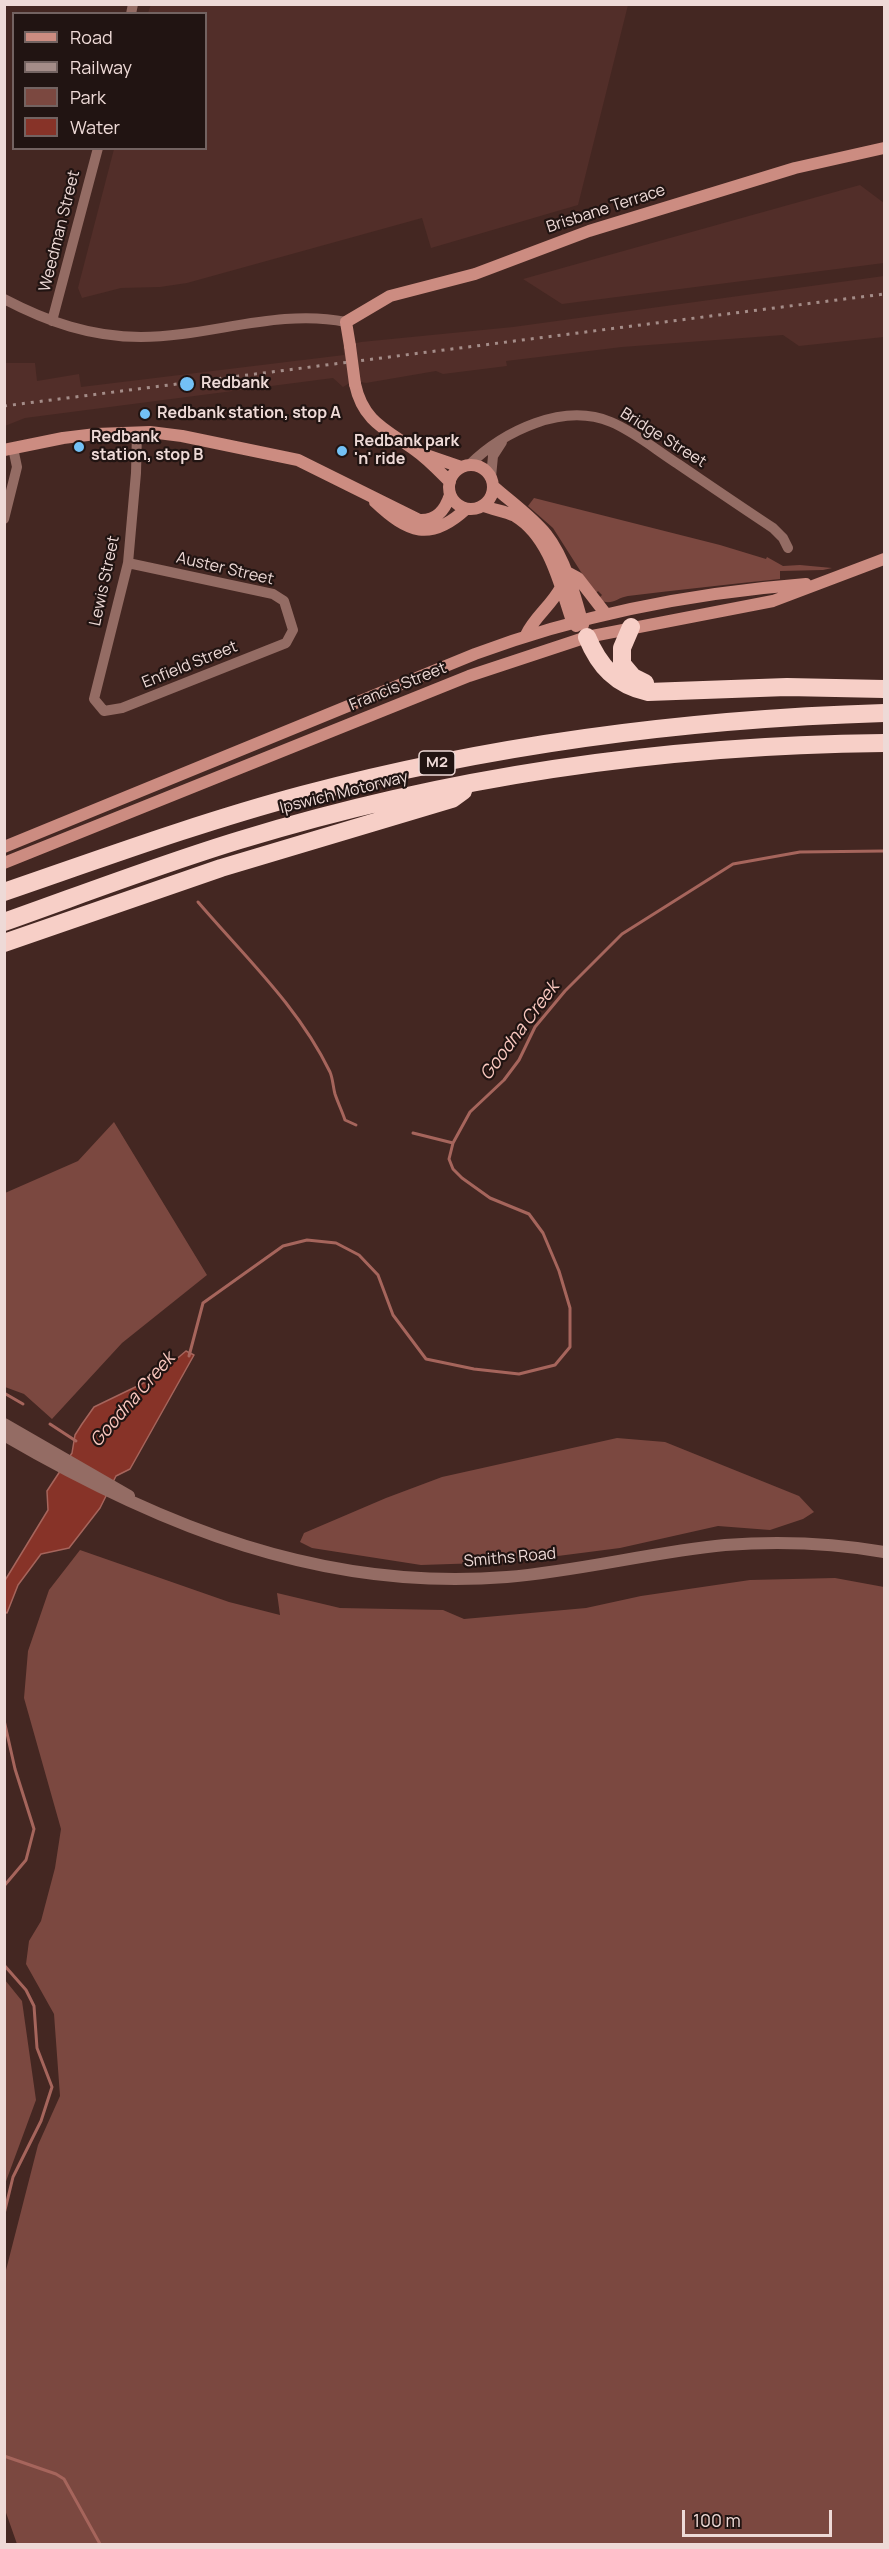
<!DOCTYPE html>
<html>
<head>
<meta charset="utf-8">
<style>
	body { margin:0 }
	#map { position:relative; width:889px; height:2549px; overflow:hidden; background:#442722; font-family:Manrope,sans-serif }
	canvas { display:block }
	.frame { position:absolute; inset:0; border:6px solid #eedad7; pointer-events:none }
	.legend { position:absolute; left:12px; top:12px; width:195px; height:138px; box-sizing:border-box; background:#211412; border:2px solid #736361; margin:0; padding:8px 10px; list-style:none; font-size:18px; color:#eedad7 }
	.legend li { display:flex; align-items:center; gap:12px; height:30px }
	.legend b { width:30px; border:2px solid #736361 }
	.scale { position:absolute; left:682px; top:2510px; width:150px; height:27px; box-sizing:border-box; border:3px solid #eedad7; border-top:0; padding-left:8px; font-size:18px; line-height:21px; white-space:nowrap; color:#eedad7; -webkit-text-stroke:4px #211412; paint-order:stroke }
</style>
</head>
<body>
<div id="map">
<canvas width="889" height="2549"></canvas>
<div class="frame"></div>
<ul class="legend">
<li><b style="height:8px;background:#cc8c81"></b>Road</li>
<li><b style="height:8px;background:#a48c88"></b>Railway</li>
<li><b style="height:16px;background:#7b4840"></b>Park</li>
<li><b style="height:16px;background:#873328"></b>Water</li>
</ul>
<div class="scale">100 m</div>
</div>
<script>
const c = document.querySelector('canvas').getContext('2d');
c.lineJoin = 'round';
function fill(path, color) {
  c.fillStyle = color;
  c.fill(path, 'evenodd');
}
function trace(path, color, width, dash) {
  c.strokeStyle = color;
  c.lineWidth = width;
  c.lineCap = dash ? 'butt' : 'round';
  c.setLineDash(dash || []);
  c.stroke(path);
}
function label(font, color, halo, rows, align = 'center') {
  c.font = font + ' Manrope,sans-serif';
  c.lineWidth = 4.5;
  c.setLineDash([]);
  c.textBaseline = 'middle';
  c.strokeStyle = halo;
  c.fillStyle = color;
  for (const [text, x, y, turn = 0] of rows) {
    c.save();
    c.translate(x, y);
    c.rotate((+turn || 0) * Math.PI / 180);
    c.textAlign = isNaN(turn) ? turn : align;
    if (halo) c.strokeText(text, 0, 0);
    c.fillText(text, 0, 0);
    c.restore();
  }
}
fill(new Path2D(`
	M151,4h477v1l-50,200 -147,43 -9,-30 -235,65 -27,4 -39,1 -39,10 -4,-10 2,-8 34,-131 92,-1v-134l-58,-1z
	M860,185l24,18v60l-322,41 -39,-25z
	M884,276v61l-85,9 -16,-11 -161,12 -116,14 1,5 -64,8 -7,-3 -70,12 -5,-1 -13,2 -5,3 -10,-9 -308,40 -20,8 -1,-63h31l2,18 42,-7 2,13 263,-32 -1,-9 18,-4 152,-15z`), '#522e29');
fill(new Path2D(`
	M534,498l186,47 46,14 1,-2 16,9 17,-1 32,3 -9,2 -43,1v8c-51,5 -102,11 -152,17 -12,2 -17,11 -30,3l4,-4 -4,-4 -3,3 -42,-66 -25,-22z
	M114,1122l93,153 -85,68 -70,76 -28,-25 -19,-7v-194l73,-32z
	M617,1438l48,4 134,54 15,16 -11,7 -33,11 -52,-4 -98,22 -109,14 -90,3 -109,-17 -12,-6 4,-9 82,-35 56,-21z
	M80,1550l149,52 51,13 -3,-22 63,15 103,2 21,9 122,-11 55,-12 109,-16 85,-2 49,9v957h-867l-13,-37 1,-233 33,-129 22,-49 -6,-82 -28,-50 3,-23 12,-20 14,-53 6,-39 -37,-131 4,-47 21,-61z
	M5,1980l17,21 14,99 -31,84z`), '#7b4840');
const water = new Path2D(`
	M186,1351l8,4 -64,114 -14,7 -16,32 -31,40 -28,6 -23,31 -11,28 -2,-1 -1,-30 44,-72 -1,-19 25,-38 3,-18 7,-11 12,-17 60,-29z`);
fill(water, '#873328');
trace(water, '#a6655c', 1.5);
trace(new Path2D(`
	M198,902c47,55 100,104 132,170 3,7 3,15 5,22 3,9 7,17 10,26l11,5
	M413,1133l40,10
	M189,1356l14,-53 80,-57 24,-6 29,3 23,12 19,20 15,40 33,44 48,10 45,5 36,-9 15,-18v-39l-11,-37 -16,-38 -14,-19 -39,-16 -28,-20 -9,-9 -4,-10 4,-16 17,-31 34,-32 15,-20 16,-33 30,-36 57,-57 111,-70 67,-12 84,-1
	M4,1393l19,11
	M50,1424l26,17
	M4,1720l11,49 19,60 -8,31 -22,26
	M4,1965l22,25 8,16 3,42 15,39 -11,34 -28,56 -9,37
	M4,2456l52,18 8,5 36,65`), '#a6655c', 3);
trace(new Path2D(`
	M131,14l2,-10
	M4,299c44,23 87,38 137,38 68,0 137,-29 205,-15
	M52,321l46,-173
	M469,465c35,-34 94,-63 142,-43 24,10 45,28 67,42 31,21 63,43 95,64l10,10 5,10
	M491,477l2,-21 9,-14
	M4,519l13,-52 -4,-19
	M128,563l145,31 11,7 9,29 -7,13 -164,65 -18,3 -10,-12 34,-136 8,-90 1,-41`), '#946c64', 10);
trace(new Path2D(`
	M4,1424l125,72
	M4,1435c156,91 319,157 503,142 73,-6 145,-25 218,-32 53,-4 107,-2 159,7`), '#946c64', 12);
trace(new Path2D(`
	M350,346l-4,-24 44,-26 85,-22 114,-43 206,-63 89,-20
	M355,384c8,38 32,46 60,66 13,9 24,21 35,32
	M4,450l59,-12 33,-4 54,-2 32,4 116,24 121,60c18,1 26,-10 31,-25
	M426,455l35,12
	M449 487a22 22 0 1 1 44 0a22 22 0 1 1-44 0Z
	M493,486c18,16 38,30 53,48 19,24 29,61 37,91
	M375,502c33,31 55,40 91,7
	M484,506c10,4 21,5 31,10 35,21 45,70 57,105l4,5
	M565,571l13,7 27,35
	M526,635c9,-19 25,-29 35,-48
	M4,847l471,-193c107,-40 217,-61 331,-70
	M4,863l465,-187 118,-39 186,-36 111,-42`), '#cc8c81', 12);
trace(new Path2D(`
	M631,627l-9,21v16l11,13 12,6
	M587,637c12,29 29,48 61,55l139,-5 97,2
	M4,892c99,-34 197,-70 298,-97 191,-51 385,-76 582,-82
	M4,922c79,-28 157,-58 236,-82 209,-64 427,-95 644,-97
	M4,943l217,-75 231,-69 11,-8`), '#f7cfc7', 18);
trace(new Path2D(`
	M4,406l880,-112`), '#a48c88', 3, [3, 6]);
trace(new Path2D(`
	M350,346l5,38`), '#cc8c81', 12);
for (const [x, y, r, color] of [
	[187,384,8,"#73c1f6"],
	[145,414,6,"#73c1f6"],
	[79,447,6,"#73c1f6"],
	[342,451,6,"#73c1f6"]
]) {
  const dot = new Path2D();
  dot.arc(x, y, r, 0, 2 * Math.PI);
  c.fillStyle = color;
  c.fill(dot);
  trace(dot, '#211412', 2);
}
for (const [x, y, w] of [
	[437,763,36]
]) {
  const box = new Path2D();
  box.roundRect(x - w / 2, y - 12, w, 24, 4.5);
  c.fillStyle = '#211412';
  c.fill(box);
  trace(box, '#eedad7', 1.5);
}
label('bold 15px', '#eedad7', null, [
	["M2",437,763]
]);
label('16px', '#eedad7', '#211412', [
	["Brisbane Terrace",606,209,-18],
	["Weedman Street",60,231,-76],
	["Bridge Street",663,438,32],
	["Auster Street",225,569,13],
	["Lewis Street",105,581,-78],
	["Enfield Street",190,665,-22],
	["Francis Street",398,687,-22],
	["Ipswich Motorway",344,793,-14],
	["Smiths Road",510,1558,-5]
]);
label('bold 16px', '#eedad7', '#211412', [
	["Redbank",201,384],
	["Redbank station, stop A",157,414],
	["Redbank",91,438],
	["station, stop B",91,456],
	["Redbank park",354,442],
	["'n' ride",354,460]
], 'left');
label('italic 18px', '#fbc9c0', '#211412', [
	["Goodna Creek",520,1031,-53],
	["Goodna Creek",133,1400,-49]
]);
</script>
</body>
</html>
